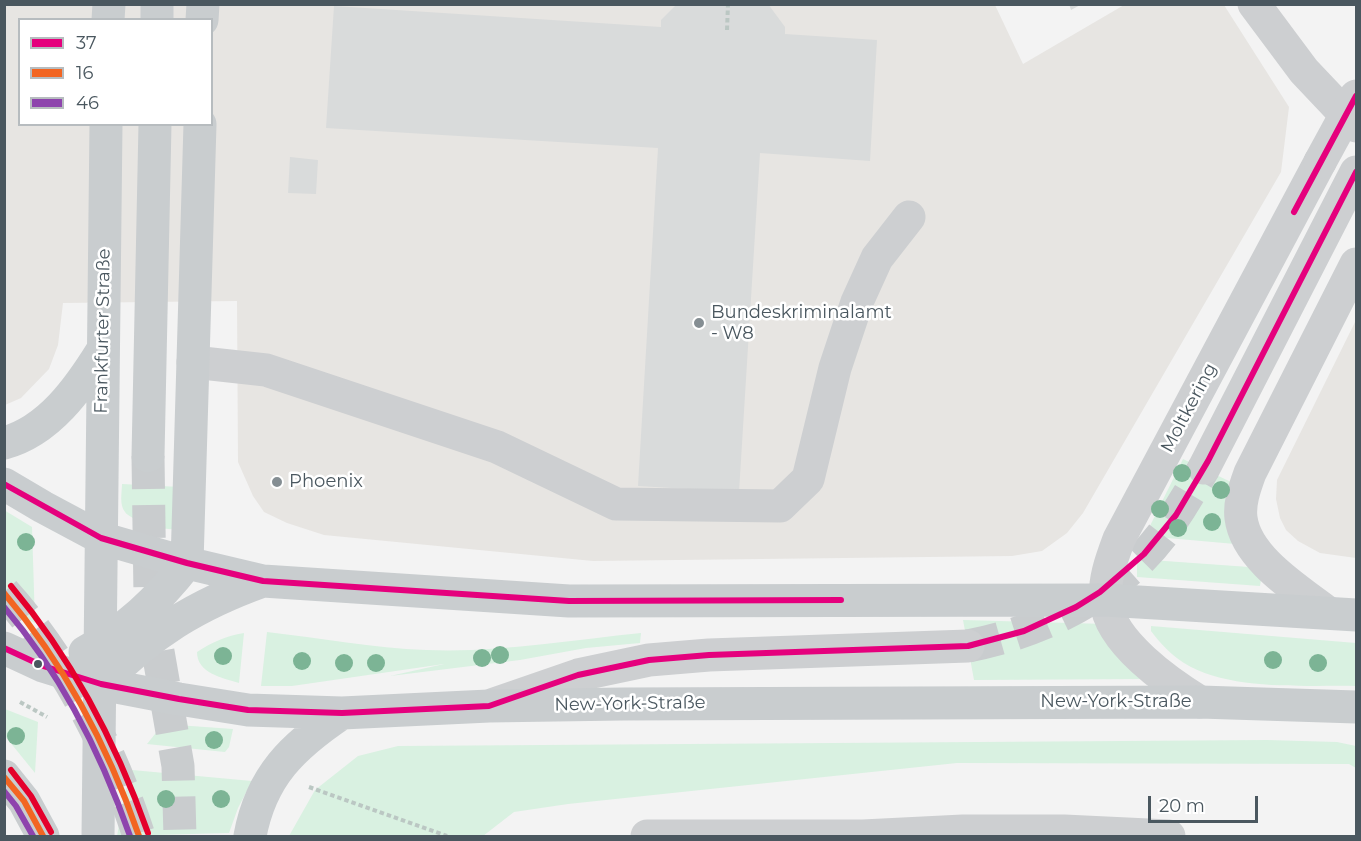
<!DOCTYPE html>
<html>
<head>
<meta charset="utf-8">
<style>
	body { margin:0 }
	#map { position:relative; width:1361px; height:841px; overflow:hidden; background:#f3f3f3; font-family:Montserrat,sans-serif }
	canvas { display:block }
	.frame { position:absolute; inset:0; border:6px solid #4a575f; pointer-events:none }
	.legend { position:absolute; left:18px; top:18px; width:195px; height:108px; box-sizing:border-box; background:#fff; border:2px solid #b7bcbf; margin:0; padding:8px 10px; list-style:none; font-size:18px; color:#4a575f }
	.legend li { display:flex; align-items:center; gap:12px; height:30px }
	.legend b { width:30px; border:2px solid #b7bcbf }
	.scale { position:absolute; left:1148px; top:796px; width:110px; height:27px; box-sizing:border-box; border:3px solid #4a575f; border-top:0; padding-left:8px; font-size:18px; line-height:21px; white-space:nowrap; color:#4a575f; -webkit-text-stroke:4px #fff; paint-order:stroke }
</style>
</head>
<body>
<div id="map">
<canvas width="1361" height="841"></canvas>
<div class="frame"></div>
<ul class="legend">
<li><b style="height:8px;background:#e5007d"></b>37</li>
<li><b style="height:8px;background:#f26522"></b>16</li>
<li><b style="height:8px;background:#8e44ad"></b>46</li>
</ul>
<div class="scale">20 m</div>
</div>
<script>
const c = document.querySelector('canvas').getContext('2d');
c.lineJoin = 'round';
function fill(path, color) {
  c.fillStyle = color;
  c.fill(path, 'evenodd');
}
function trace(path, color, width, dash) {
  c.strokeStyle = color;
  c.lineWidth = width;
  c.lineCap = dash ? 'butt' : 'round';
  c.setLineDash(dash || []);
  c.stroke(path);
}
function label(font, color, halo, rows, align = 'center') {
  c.font = font + ' Montserrat,sans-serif';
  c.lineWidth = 5;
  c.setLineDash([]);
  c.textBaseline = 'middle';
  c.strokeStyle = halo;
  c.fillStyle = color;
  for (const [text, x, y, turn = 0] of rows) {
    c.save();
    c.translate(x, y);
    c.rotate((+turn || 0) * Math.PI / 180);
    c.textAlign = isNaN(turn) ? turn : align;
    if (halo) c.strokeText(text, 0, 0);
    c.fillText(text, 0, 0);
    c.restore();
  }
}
fill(new Path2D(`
	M5,5h990l28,59 101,-59h100l65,102 -8,65 -198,341 -16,20 -25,18 -30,5 -419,5 -269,-26 -37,-12 -23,-11 -11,-16 -15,-34 -1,-161 -174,2 -5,42 -9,24 -28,29 -16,7zM20,20h192v104h-192z
	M1356,320v238l-36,-5 -22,-12 -12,-11 -6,-12 -4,-19 1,-19z`), '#e7e5e2');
fill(new Path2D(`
	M1183,459l48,23 4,62 -90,-8z
	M122,484l58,3 -6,42c-9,2 -44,-9 -49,-17 -6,-7 -3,-20 -3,-28z
	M4,510l28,17 3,96 -30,-16z
	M1137,559l112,8 12,13 -1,6 -123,-9z
	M963,620l143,4 39,55 -171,1z
	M1151,626l205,17v43c-51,-1 -128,5 -172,-23 -13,-8 -24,-20 -33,-32z
	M267,632c53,6 106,16 159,18 72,3 144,-10 215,-17l-1,10 -54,5 -66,12 -130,16 54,-12 -152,22h-31z
	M244,633l-5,50c-17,-5 -42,-10 -42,-31 15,-10 29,-16 47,-19z
	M5,709l33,13 -3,51 -30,-37z
	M163,724l70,5 -4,18 -4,5 -78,-8z
	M1267,740l70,2 19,4v22l-7,-4 -392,-1 -389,41 -54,8 -31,24h-194l26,-46 43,-34 40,-10z
	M132,770l120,11 -14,27 -9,25 -112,3 8,-44z`), '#d9f1e1');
fill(new Path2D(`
	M677,4h91l17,23v7l92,6 -7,121 -110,-8 -21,339 -101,-6 20,-338 -332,-20 8,-122 327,21v-7z
	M1069,4h13l-11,6z
	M290,157l28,3 -2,34 -28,-1z`), '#d9dbdb');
trace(new Path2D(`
	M968,646c76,-15 150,-51 197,-115 14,-20 27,-42 39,-63`), '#c9ccce', 33, [33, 16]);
trace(new Path2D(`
	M148,456l2,139 3,28 25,143 2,70
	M4,592c62,69 107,157 135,244`), '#c9ccce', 33, [33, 16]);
trace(new Path2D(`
	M727,30l1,-26
	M20,702l27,15
	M309,787l138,49`), '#bbc7c3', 4, [4.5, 3]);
trace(new Path2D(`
	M1254,4l50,67 52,55
	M193,362l73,8 231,77 119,57 164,2 28,-27 27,-111 22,-66 20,-44 32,-41
	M1204,468l152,-296
	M1327,612c-30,-23 -81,-54 -86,-94 -2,-15 4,-31 9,-45l106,-209
	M1200,702c-31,-19 -90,-60 -94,-100 -3,-21 6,-44 13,-63l201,-377
	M494,704l84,-29 71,-15 60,-5 259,-9
	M647,836h216l100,-5h101l105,5`), '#cdcfd1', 33);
trace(new Path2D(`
	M108,20l1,-16
	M157,20v-16
	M202,20l1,-16
	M4,443c45,-12 75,-55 98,-92
	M148,456l7,-332
	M4,484l39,23 58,31 86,25 76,18 306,20 536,-1 251,15
	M4,648l39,18 58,18 78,15 69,11 94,3 147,-7 134,-2 577,-2 156,5
	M85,652c42,-22 73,-52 102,-89l13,-439
	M101,684c50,-51 95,-79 162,-103
	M4,776l20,25 19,35
	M98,836l8,-712
	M250,836c11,-60 43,-90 92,-123`), '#c9cdcf', 33);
trace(new Path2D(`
	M1320,162l36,-66`), '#cdcfd1', 33);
trace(new Path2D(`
	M1294,212l62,-116
	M4,484l97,54 86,25 76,18 306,20 272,-1
	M4,648l39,18 58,18 78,15 69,11 94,3 147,-7 89,-31 71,-15 60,-5 259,-9 56,-15 52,-24 24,-15 44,-38 32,-39 32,-54 148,-289`), '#e5007d', 6);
trace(new Path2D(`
	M4,593c62,73 104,153 135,243
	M4,777l20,24 19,35`), '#f26522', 6);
trace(new Path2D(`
	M4,607c58,68 97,146 126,229
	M4,791l12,15 17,30`), '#8e44ad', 6);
trace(new Path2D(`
	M11,586c62,74 105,156 137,247
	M11,770l20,26 20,36`), '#e4002b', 6);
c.fillStyle = '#7cb495';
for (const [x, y] of [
	[1182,473],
	[1221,490],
	[1160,509],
	[1212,522],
	[1178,528],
	[26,542],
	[500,655],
	[223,656],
	[482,658],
	[1273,660],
	[302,661],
	[344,663],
	[376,663],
	[1318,663],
	[16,736],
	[214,740],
	[166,799],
	[221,799]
]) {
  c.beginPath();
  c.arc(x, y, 9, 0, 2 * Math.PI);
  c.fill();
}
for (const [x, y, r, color] of [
	[699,323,6,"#858e93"],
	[277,482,6,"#858e93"],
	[38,664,5,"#4a575f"]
]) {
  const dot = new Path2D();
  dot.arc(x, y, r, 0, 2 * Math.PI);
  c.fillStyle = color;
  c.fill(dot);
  trace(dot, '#fff', 2);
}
label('18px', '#4a575f', '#fff', [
	["Bundeskriminalamt",711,313],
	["- W8",711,334],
	["Phoenix",289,482]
], 'left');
label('18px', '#4a575f', '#fff', [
	["Frankfurter Straße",103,331,-89],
	["Moltkering",1189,408,-62],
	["New-York-Straße",1116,702],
	["New-York-Straße",630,704,-1]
]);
</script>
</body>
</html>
